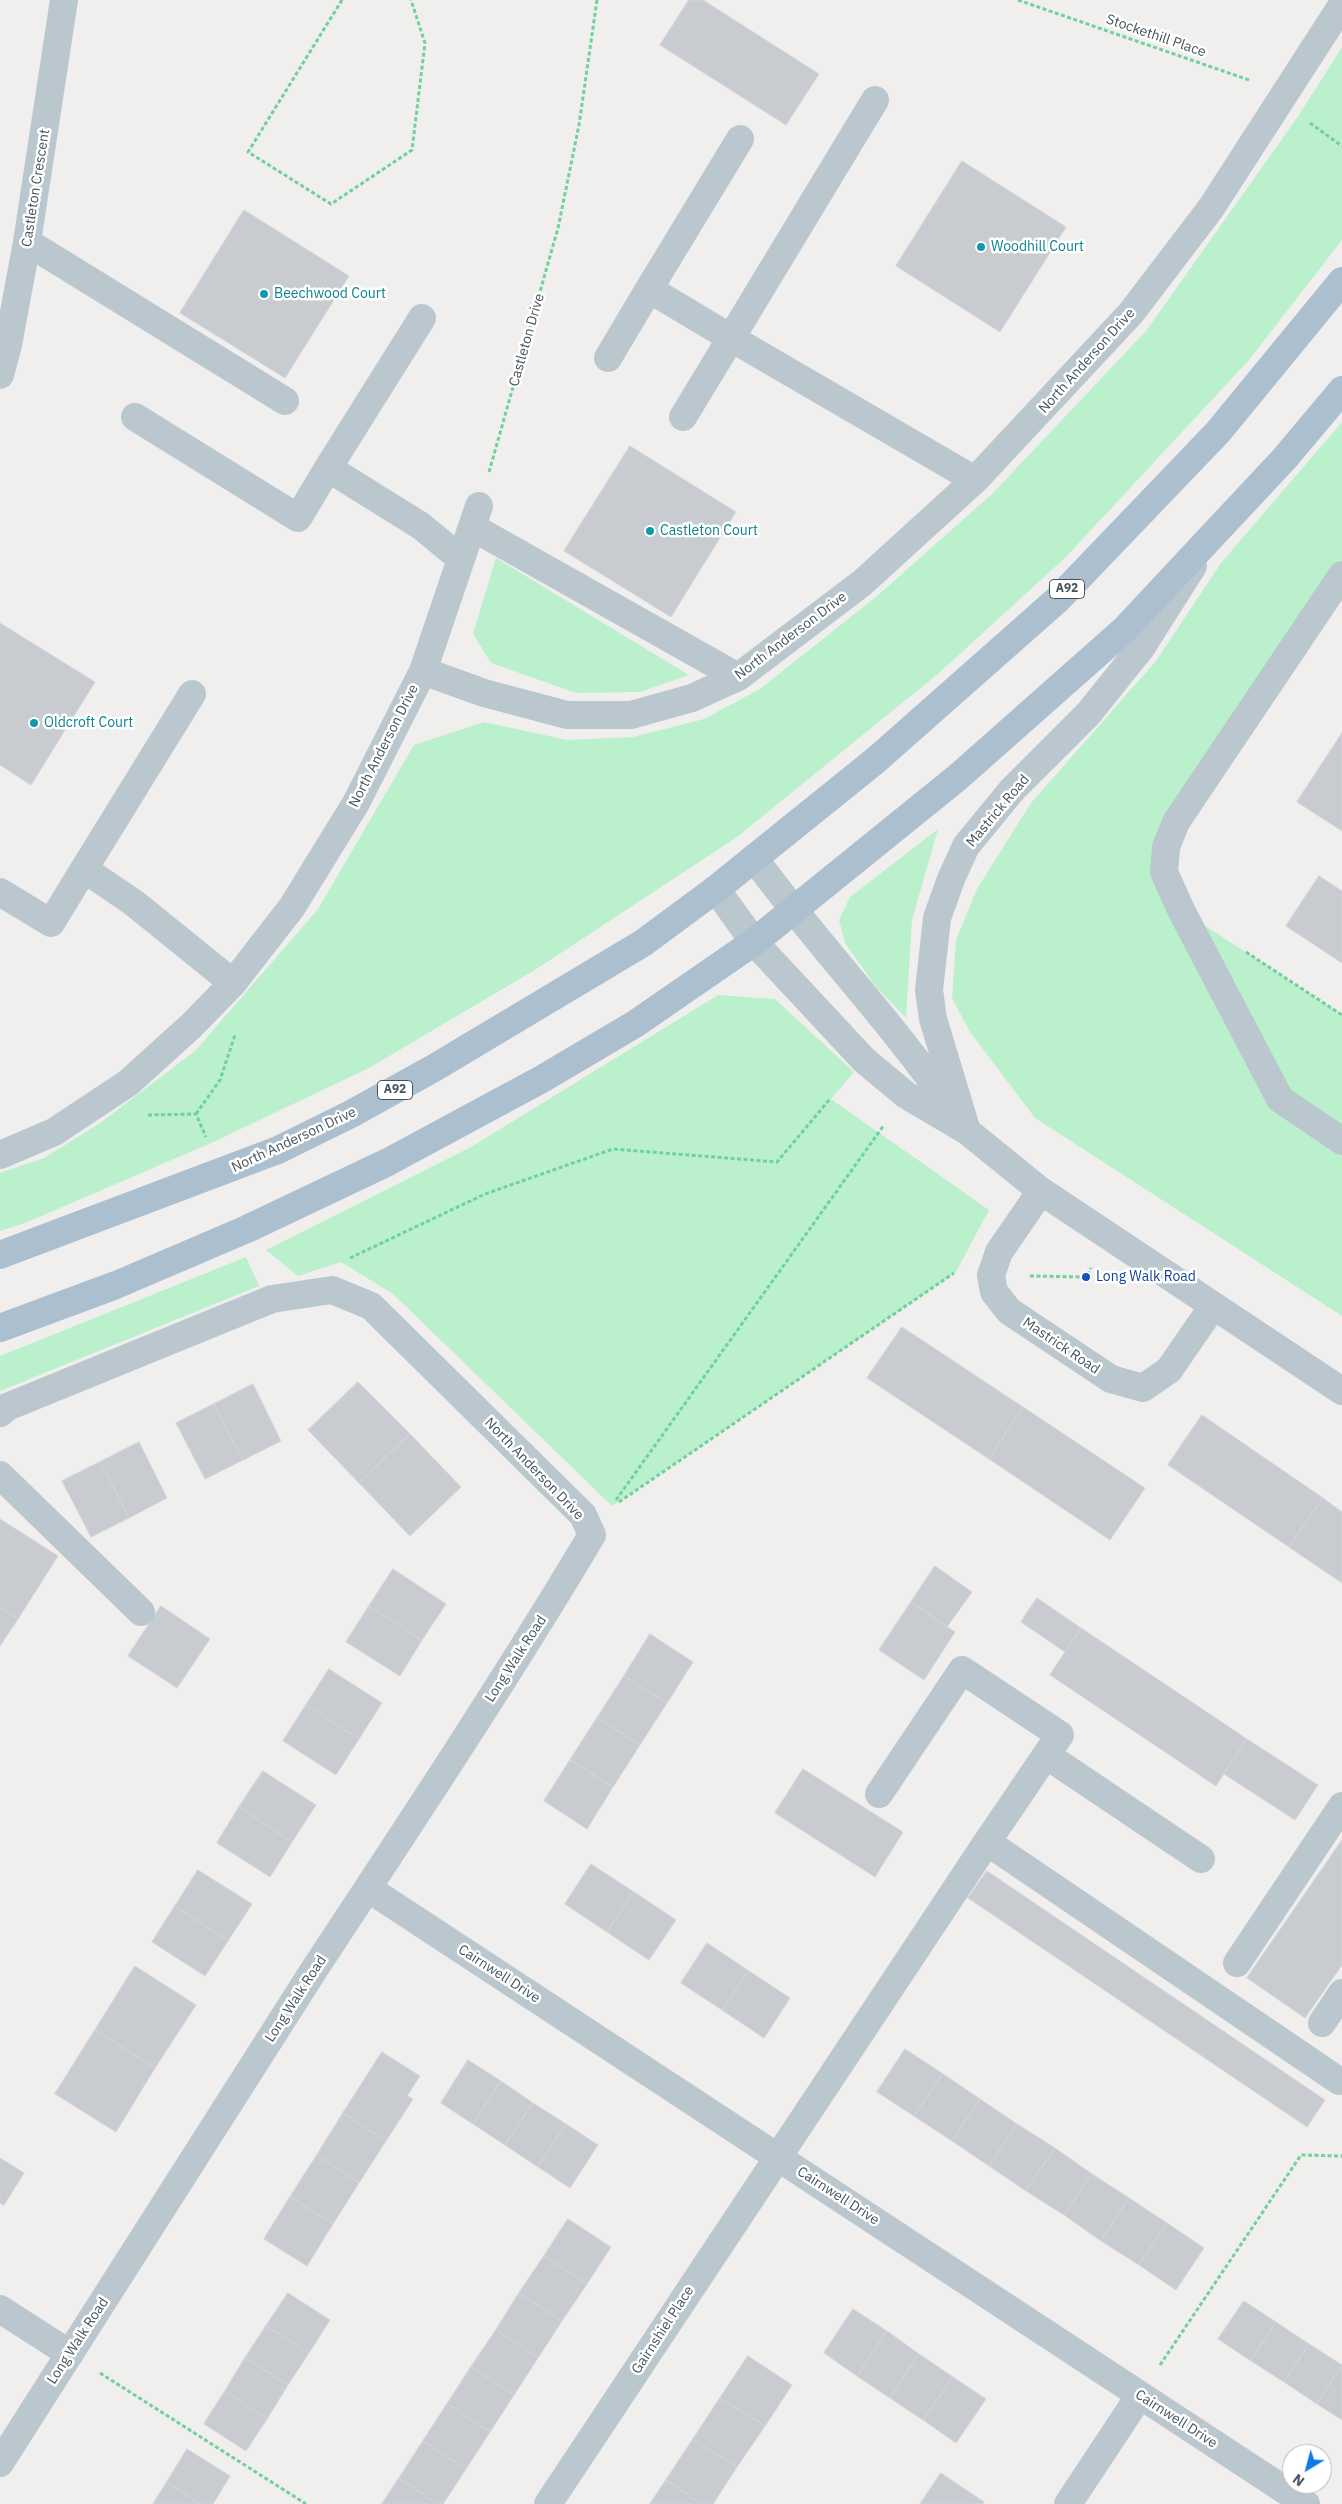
<!DOCTYPE html>
<html>
<head>
<meta charset="utf-8">
<style>
	body { margin:0 }
	#map { position:relative; width:1342px; height:2504px; overflow:hidden; background:#f1eeee; font-family:"IBM Plex Sans",sans-serif }
	canvas { display:block }
	.north { position:absolute; left:1282px; top:2444px; width:50px; height:50px; box-sizing:border-box; background:#fff; border:1px solid #b5babe; border-radius:50%; rotate:217deg; font-size:14px; font-weight:700; line-height:20px; text-align:center; color:#45535d }
	.north::after { content:''; display:block; margin:auto; width:18px; height:22px; background:#0f7aea; clip-path:polygon(50% 0,100% 100%,50% 72%,0 100%) }
</style>
</head>
<body>
<div id="map">
<canvas width="1342" height="2504"></canvas>
<div class="north">N</div>
</div>
<script>
const c = document.querySelector('canvas').getContext('2d');
c.lineJoin = 'round';
function fill(path, color) {
  c.fillStyle = color;
  c.fill(path, 'evenodd');
}
function trace(path, color, width, dash) {
  c.strokeStyle = color;
  c.lineWidth = width;
  c.lineCap = dash ? 'butt' : 'round';
  c.setLineDash(dash || []);
  c.stroke(path);
}
function label(font, color, halo, rows, align = 'center') {
  c.font = font + ' "IBM Plex Sans",sans-serif';
  c.lineWidth = 5;
  c.setLineDash([]);
  c.textBaseline = 'middle';
  c.strokeStyle = halo;
  c.fillStyle = color;
  for (const [text, x, y, turn = 0] of rows) {
    c.save();
    c.translate(x, y);
    c.rotate((+turn || 0) * Math.PI / 180);
    c.textAlign = isNaN(turn) ? turn : align;
    if (halo) c.strokeText(text, 0, 0);
    c.fillText(text, 0, 0);
    c.restore();
  }
}
fill(new Path2D(`
	M1342,47v193l-93,120 -183,197 -127,116 -202,164 -199,131 -169,100 -160,76 -184,79 -25,8v-58l44,-15 56,-35 95,-72 123,-142 96,-164 70,-23 83,18 66,-3 71,-18 56,-30 117,-93 115,-102 154,-163 153,-216z
	M1342,422v153l-176,272 15,63 161,105v301l-307,-198 -65,-86 -18,-34 4,-58 21,-51 54,-86 125,-142 65,-98z
	M496,558l193,117 -49,17 -64,1 -85,-30 -18,-29z
	M938,829l-26,91 -6,98 -30,-31 -31,-44 -6,-23 11,-23z
	M718,995l57,4 79,73 -23,27 158,111 -33,62 -344,234 -219,-212 -52,-32 -43,14 -32,-26 205,-103z
	M246,1257l13,29 -259,105v-35z`), '#baf1cc');
const building = new Path2D(`
	M689,0h14l116,74 -33,51 -126,-80z
	M962,161l104,66 -66,105 -104,-66z
	M244,210l105,66 -64,102 -105,-65z
	M630,446l106,66 -65,105 -107,-66z
	M0,623l95,59 -64,103 -31,-20z
	M1342,733v98l-45,-29z
	M1319,876l23,15v72l-56,-37z
	M902,1327l121,80 -34,52 -122,-81z
	M358,1382l52,52 -51,49 -51,-53z
	M253,1384l28,57 -38,19 -29,-56z
	M214,1404l29,56 -38,19 -29,-56z
	M1023,1407l122,81 -35,52 -121,-81z
	M1202,1415l121,83 -34,49 -121,-82z
	M410,1434l51,53 -51,49 -51,-53z
	M139,1442l28,56 -38,20 -29,-56z
	M100,1462l29,56 -38,19 -29,-56z
	M1323,1498l19,14v71l-53,-36z
	M0,1519l58,37 -40,63 -18,-11z
	M935,1566l37,26 -25,35 -36,-25z
	M393,1569l53,35 -24,36 -53,-34z
	M1037,1598l44,30 -16,24 -44,-30z
	M911,1602l44,30 -31,48 -45,-30z
	M161,1606l49,33 -33,49 -49,-32z
	M369,1606l53,34 -22,36 -54,-34z
	M0,1608l18,11 -18,27z
	M1081,1628l166,111 -31,47 -166,-111z
	M650,1634l43,28 -26,41 -43,-27z
	M329,1669l53,34 -23,36 -53,-34z
	M624,1676l43,27 -27,42 -43,-27z
	M306,1705l53,34 -23,36 -53,-34z
	M597,1718l43,27 -27,42 -43,-27z
	M1247,1739l71,46 -23,35 -71,-46z
	M570,1760l43,27 -26,42 -43,-28z
	M803,1769l100,63 -28,45 -100,-64z
	M263,1771l53,34 -24,37 -53,-35z
	M239,1807l53,35 -22,35 -53,-34z
	M1342,1840v125l-37,53 -58,-40z
	M591,1864l43,28 -27,40 -42,-28z
	M198,1870l54,34 -24,37 -53,-35z
	M987,1871l338,229 -18,27 -339,-229z
	M634,1892l42,28 -27,40 -42,-28z
	M175,1906l53,35 -23,35 -53,-34z
	M707,1943l42,28 -27,39 -41,-27z
	M135,1966l61,39 -41,63 -60,-38z
	M749,1971l41,27 -26,40 -42,-28z
	M95,2030l60,38 -39,64 -61,-38z
	M905,2049l38,25 -29,42 -37,-24z
	M382,2052l38,24 -13,20 6,3 -27,42 -43,-28z
	M468,2060l33,21 -28,43 -32,-21z
	M943,2074l37,25 -28,42 -38,-25z
	M501,2081l32,22 -28,42 -32,-21z
	M980,2099l37,25 -28,42 -37,-25z
	M533,2103l33,21 -28,43 -33,-22z
	M343,2113l43,28 -27,42 -42,-28z
	M566,2124l32,21 -28,43 -32,-21z
	M1017,2124l38,24 -29,43 -37,-25z
	M1055,2148l37,26 -28,41 -38,-24z
	M317,2155l42,28 -26,41 -43,-27z
	M0,2158l24,15 -20,32 -4,-2z
	M1092,2174l37,24 -28,43 -37,-26z
	M290,2197l43,27 -26,42 -43,-27z
	M1129,2198l38,25 -28,42 -38,-24z
	M568,2219l43,28 -24,37 -43,-28z
	M1167,2223l37,25 -28,42 -37,-25z
	M544,2256l43,28 -25,37 -43,-28z
	M288,2293l42,27 -21,33 -43,-27z
	M519,2293l43,28 -24,37 -42,-28z
	M1244,2301l32,21 -25,39 -33,-22z
	M853,2309l34,22 -30,45 -33,-23z
	M1276,2322l33,22 -25,38 -33,-21z
	M266,2326l43,27 -21,32 -43,-27z
	M496,2330l42,28 -24,37 -43,-28z
	M887,2331l32,23 -29,44 -33,-22z
	M1309,2344l33,21 -25,39 -33,-22z
	M919,2354l34,23 -30,43 -33,-22z
	M748,2356l44,29 -27,41 -45,-28z
	M245,2358l43,27 -21,34 -42,-28z
	M1342,2365v55l-25,-16z
	M471,2367l43,28 -24,37 -43,-28z
	M953,2377l33,22 -30,44 -33,-23z
	M225,2391l42,28 -21,32 -42,-27z
	M720,2398l45,28 -28,41 -44,-28z
	M447,2404l43,28 -24,37 -43,-28z
	M693,2439l44,28 -24,37h-11l-36,-24z
	M423,2441l43,28 -23,35h-5l-39,-26z
	M187,2449l43,27 -17,28h-13l-33,-22z
	M941,2473l43,29 -1,2h-63z
	M399,2478l39,26h-56z
	M666,2480l36,24h-52z
	M167,2482l33,22h-47z`);
fill(building, '#c8ccd1');
trace(building, '#d2d5da', 1);
trace(new Path2D(`
	M342,0l-94,152 83,52 81,-54 13,-107 -14,-43
	M1018,0l231,80
	M1310,123l32,23
	M489,472l69,-244 21,-103 18,-125
	M1246,952l96,63
	M196,1114l24,-34 15,-45
	M148,1115l48,-1 10,23
	M350,1258l135,-64 128,-45 164,13 53,-63
	M1030,1276l56,1 5,-9
	M616,1500l268,-375
	M619,1502l335,-229
	M1160,2365l141,-210 41,1
	M100,2373l206,131`), '#70d19c', 3, [4, 2.5]);
trace(new Path2D(`
	M875,100l-144,238 244,142
	M27,242l258,159
	M649,289l91,-150
	M422,318l-94,150 93,58 40,33
	M608,358l41,-69 82,49 -48,79
	M0,375l8,-30 19,-103 37,-242
	M135,417l163,101 30,-50
	M472,527l266,150
	M1342,575l-166,247 -10,25 -2,25 17,38 99,189 62,42
	M423,671l61,22 83,22h64l61,-17 46,-21 124,-94 113,-103 156,-167 80,-105 131,-203
	M192,694l-108,175 50,34 99,80
	M754,858c63,86 137,163 198,251
	M716,889l38,53 110,118 42,35 61,36 74,60 301,200
	M0,892l51,31 33,-54
	M967,1131l-34,-112 -4,-29 8,-72 14,-39 15,-33 46,-56 76,-76 53,-66 52,-82
	M0,1155l54,-23 74,-49 63,-57 42,-43 59,-76 64,-104 67,-132 56,-165
	M1041,1191l-42,61 -8,23 3,17 15,19 102,68 32,9 26,-18 44,-64
	M0,1413l7,-6 265,-108 60,-9 39,16 212,209 9,20c-89,149 -185,293 -280,438 -105,163 -207,327 -312,490
	M0,1475l141,137
	M879,1794l83,-124 98,65 -14,20
	M987,1842l59,-87 155,104
	M369,1889l937,615
	M1237,1963l105,-157
	M1322,2023l20,-30
	M0,2309l70,45
	M548,2504l439,-662 352,239
	M1068,2504l72,-109`), '#bbc7ce', 28);
trace(new Path2D(`
	M0,1255l278,-105 73,-36 83,-46 209,-125 73,-54 160,-129 181,-160 161,-168 124,-151
	M0,1328l116,-43 131,-56 141,-67 154,-83 93,-55 119,-82 204,-165 166,-147 161,-172 57,-68`), '#acbfcf', 28);
for (const [x, y, r, color] of [
	[981,247,5,"#0f9aa8"],
	[264,294,5,"#0f9aa8"],
	[650,531,5,"#0f9aa8"],
	[34,723,5,"#0f9aa8"],
	[1086,1277,5,"#1a4fb4"]
]) {
  const dot = new Path2D();
  dot.arc(x, y, r, 0, 2 * Math.PI);
  c.fillStyle = color;
  c.fill(dot);
  trace(dot, '#fff', 2);
}
for (const [x, y, w] of [
	[1067,589,35],
	[395,1090,35]
]) {
  const box = new Path2D();
  box.roundRect(x - w / 2, y - 9.5, w, 19, 4);
  c.fillStyle = '#fff';
  c.fill(box);
  trace(box, '#45535d', 1);
}
label('bold 12px', '#45535d', null, [
	["A92",1067,589],
	["A92",395,1090]
]);
label('14px', '#45535d', '#fff', [
	["Stockethill Place",1156,36,19],
	["Castleton Crescent",36,188,-81],
	["Castleton Drive",527,340,-74],
	["North Anderson Drive",1087,361,-48],
	["North Anderson Drive",791,636,-37],
	["North Anderson Drive",384,746,-63],
	["Mastrick Road",998,811,-50],
	["North Anderson Drive",294,1140,-25],
	["Mastrick Road",1061,1346,34],
	["North Anderson Drive",534,1469,46],
	["Long Walk Road",516,1659,-57],
	["Cairnwell Drive",499,1974,33],
	["Long Walk Road",296,1999,-57],
	["Cairnwell Drive",838,2196,33],
	["Gairnshiel Place",663,2330,-57],
	["Long Walk Road",78,2341,-57],
	["Cairnwell Drive",1176,2419,33]
]);
label('14px', '#0d838f', '#fff', [
	["Woodhill Court",991,247],
	["Beechwood Court",274,294],
	["Castleton Court",660,531],
	["Oldcroft Court",44,723]
], 'left');
label('14px', '#164399', '#fff', [
	["Long Walk Road",1096,1277]
], 'left');
</script>
</body>
</html>
